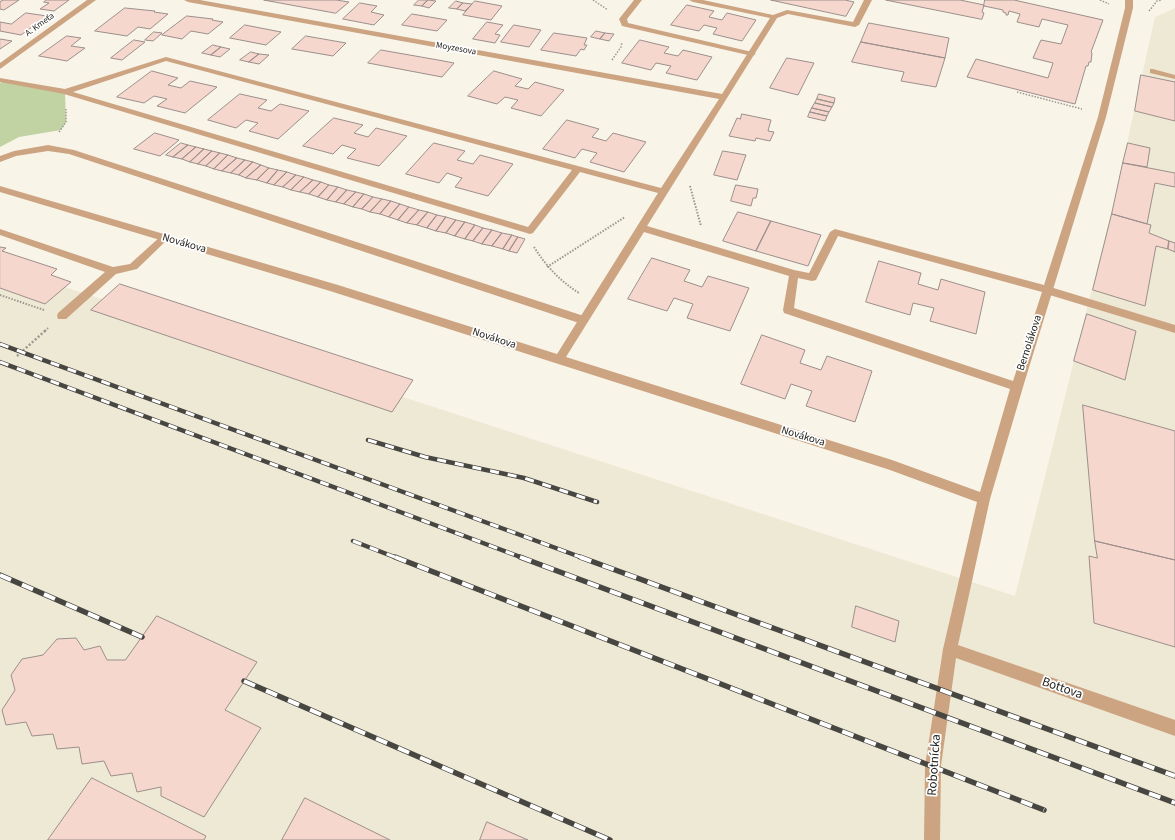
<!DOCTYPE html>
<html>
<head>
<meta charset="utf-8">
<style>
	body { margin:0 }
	canvas { display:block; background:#f8f4e8 }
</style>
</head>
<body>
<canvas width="1175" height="840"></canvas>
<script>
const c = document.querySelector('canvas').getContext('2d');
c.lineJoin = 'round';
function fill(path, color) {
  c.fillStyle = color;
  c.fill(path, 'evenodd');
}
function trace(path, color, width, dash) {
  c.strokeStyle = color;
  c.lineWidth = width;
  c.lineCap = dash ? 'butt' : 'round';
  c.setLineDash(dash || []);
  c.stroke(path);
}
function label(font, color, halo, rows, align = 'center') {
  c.font = font + ' "Source Sans 3",sans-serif';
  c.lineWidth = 3.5;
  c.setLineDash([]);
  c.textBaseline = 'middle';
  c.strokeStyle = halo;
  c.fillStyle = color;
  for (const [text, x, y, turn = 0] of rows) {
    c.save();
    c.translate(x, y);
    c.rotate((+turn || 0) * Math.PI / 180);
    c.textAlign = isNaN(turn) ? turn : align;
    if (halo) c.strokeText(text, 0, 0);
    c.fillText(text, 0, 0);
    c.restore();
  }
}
fill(new Path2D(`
	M1175,8v832h-1175v-574l1015,330 101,-403 39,-176z`), '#eee9d5');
fill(new Path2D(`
	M4,81l61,11 1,30 -5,8 -42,7 -19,10v-64z`), '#c1d3a3');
const building = new Path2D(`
	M4,0h15l-15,10 -4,-1v-7z
	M47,0h22l-15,11 -14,-2 9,-6 -5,-1z
	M264,0h72l13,2 -13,11z
	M419,0h9l-6,6 -8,-1z
	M428,0l8,1 -7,7 -7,-2z
	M771,0h74l9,2 -8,14z
	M886,0h74l24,5 -2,7 2,1 -2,6z
	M985,0h29l89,20 -12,32 1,1 -1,9h-2l-1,4h-2l-11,38 -108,-27 9,-18 72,19 5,-15 -20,-5 8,-18 20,4 7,-19 -26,-6 -3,8 -22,-5 3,-8 -11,-3 -1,4h-2v-2l-3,-1v-2l-19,-4z
	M456,1l7,2 -6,6 -8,-1z
	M475,1l27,5 -11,14 -28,-5z
	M360,3l17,3 -6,6 13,3 -10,10 -31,-6z
	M463,3l9,1 -7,7 -8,-2z
	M687,5l27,6 -5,6 13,3 5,-7 29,7 -14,21 -29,-7 4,-6 -13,-3 -5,6 -28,-6z
	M125,8l30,3 -1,1 14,2 -18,15 -12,-2 -11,9 -32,-5z
	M26,13l21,3 -26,19 -21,-4v-9l11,2z
	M412,14l35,6 -10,11 -35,-6z
	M187,16l26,3 -1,1 11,2 -15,12 -17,-3 -9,8 -20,-4z
	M487,22l16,3 -8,9 5,1 -5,8 -22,-4z
	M869,23l80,15 -4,20 -84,-16z
	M245,25l36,7 -15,13 -36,-7z
	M514,25l27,5 -12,17 -28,-5z
	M596,31l9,2 -5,6 -9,-2z
	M154,32l8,1 -9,8 -8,-1z
	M554,33l33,5 -3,7h3l-3,5 -3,-1 -5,7 -35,-6z
	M605,33l9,1 -5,7 -9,-2z
	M67,36l14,2 -10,8 14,2 -18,13 -28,-5z
	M306,36l40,7 -13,13 -41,-7z
	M0,39l12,2 -12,8z
	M134,40l11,2 -23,18 -11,-2z
	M640,40l29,7 -5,6 14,3 5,-6 29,7 -15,23 -31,-7 5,-7 -15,-3 -5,7 -29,-7z
	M861,42l84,16 -9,29 -35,-6 3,-9 -52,-10z
	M213,45l8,2 -10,8 -9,-2z
	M221,47l9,2 -10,8 -9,-2z
	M381,50l57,10 16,3 -12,14 -74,-14z
	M251,52l8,2 -10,8 -9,-2z
	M259,54l10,1 -10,9 -10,-2z
	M787,58l27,5 -16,32 -28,-7z
	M152,71l26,7 -10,7 13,3 9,-7 27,6 -32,26 -28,-7 10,-7 -13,-3 -10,7 -27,-6z
	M494,71l28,8 -7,7 13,3 7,-7 29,8 -23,26 -30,-8 7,-8 -13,-3 -8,7 -29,-8z
	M1141,75l34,7v39l-40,-10z
	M240,94l27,6 -9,8 13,3 9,-7 29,7 -31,28 -29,-8 9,-8 -12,-3 -10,8 -28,-8z
	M819,94l16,4 -1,5 -17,-4z
	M817,99l17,4 -2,4 -17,-4z
	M815,103l17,4 -3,5 -17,-4z
	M812,108l17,4 -2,4 -17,-4z
	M810,112l17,4 -2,5 -17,-4z
	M742,114l29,6 -3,11 6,1 -4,9 -14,-3 -1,3 -26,-5 8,-18 3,1z
	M334,118l29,7 -9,8 14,4 8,-9 31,8 -28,30 -32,-8 9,-9 -14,-4 -9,9 -30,-8z
	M567,120l32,9 -7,8 14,4 7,-8 33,9 -22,30 -34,-10 7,-9 -15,-4 -7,9 -32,-9z
	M155,133l24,7 -19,16 -26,-7z
	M181,143l7,2 -15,12 -7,-2z
	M434,143l31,8 -8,9 16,4 7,-9 33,9 -25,32 -33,-9 7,-9 -15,-5 -8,10 -33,-9z
	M1128,143l22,5 -3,19 -24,-4z
	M188,145l8,2 -14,12 -9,-2z
	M196,147l8,2 -14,13 -8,-3z
	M204,149l8,2 -14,13 -8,-2z
	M212,151l8,2 -14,13 -8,-2z
	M723,151l23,4 -9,25 -23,-5z
	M220,153l8,2 -14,14 -8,-3z
	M228,155l9,3 -15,13 -8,-2z
	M237,158l8,2 -14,13 -9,-2z
	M245,160l8,2 -14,13 -8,-2z
	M253,162l8,3 -15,13 -7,-3z
	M1123,163l52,10v14l-20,-4 -8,41 -35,-10z
	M261,165l8,3 -12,12 -11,-2z
	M269,168l9,2 -11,13 -10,-3z
	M278,170l9,2 -13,13 -7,-2z
	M287,172l9,3 -13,12 -9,-2z
	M296,175l8,2 -13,13 -8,-3z
	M304,177l9,3 -13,12 -9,-2z
	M313,180l8,2 -12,12 -9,-2z
	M321,182l8,3 -11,12 -9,-3z
	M329,185l9,2 -11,13 -9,-3z
	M736,185l22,4 -2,9h-3l-2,8 -20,-5z
	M338,187l9,3 -11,12 -9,-2z
	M347,190l9,2 -12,12 -8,-2z
	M356,192l8,2 -11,13 -9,-3z
	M364,194l9,3 -11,12 -9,-2z
	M373,197l9,2 -12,13 -8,-3z
	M382,199l9,2 -11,13 -10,-2z
	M391,201l9,3 -11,13 -9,-3z
	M400,204l9,3 -11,13 -9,-3z
	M409,207l10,3 -12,13 -9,-3z
	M419,210l9,2 -11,13 -10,-2z
	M428,212l9,3 -10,13 -10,-3z
	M738,212l33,9 -15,30 -33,-10z
	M1112,214l39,11 -2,8 20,8 -1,8 -12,-3 -11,60 -52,-16z
	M437,215l9,2 -10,14 -9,-3z
	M446,217l10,3 -10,13 -10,-2z
	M456,220l9,2 -10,14 -9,-3z
	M771,221l50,14 -13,31 -52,-15z
	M465,222l10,3 -10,14 -10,-3z
	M475,225l8,3 -10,13 -8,-2z
	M483,228l9,2 -10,14 -9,-3z
	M492,230l10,3 -10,13 -10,-2z
	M502,233l10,2 -9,14 -11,-3z
	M512,235l6,2 -9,14 -6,-2z
	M518,237l7,2 -8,14 -8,-2z
	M1169,241l6,2v9l-7,-3z
	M0,247l6,1 -4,3 55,18 -6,6 20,7 -26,22 -45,-16z
	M652,258l38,12 -6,11 18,6 6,-11 41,12 -19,43 -43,-13 6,-14 -19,-6 -7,13 -39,-12z
	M879,261l42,12 -3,11 20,6 3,-11 44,13 -9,42 -46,-13 4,-13 -21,-5 -3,12 -44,-13z
	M120,284l293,96 -21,32 -301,-102z
	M1087,314l49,17 -11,49 -51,-19z
	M762,335l43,15 -5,13 21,7 6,-14 45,15 -17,51 -49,-16 6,-15 -21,-7 -6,15 -44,-15z
	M1083,405l92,26v129l-80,-19z
	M1095,541l80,19v87l-81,-24 -5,-67 8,2z
	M856,606l43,15 -4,21 -43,-15z
	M157,616l100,46 -32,48 36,18 -57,89 -43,-21v-9l-24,5 -5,-19 -21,3 -7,-15 -22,3 -3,-17 -22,2 -4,-15 -21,2 -6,-14 -20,3 -4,-15 13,-20 -4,-15 11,-16 21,-4 14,-16 19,-1 8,12 16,-4 7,14h18z
	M92,778l114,58 -2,4h-156z
	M305,798l85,42h-108z
	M487,822l41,18h-48z`);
fill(building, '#f5d7ce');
trace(building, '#9c8f8b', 1);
trace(new Path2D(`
	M593,0l15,10
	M1100,0l9,4
	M1149,11l8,-10 5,-1
	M612,60l9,-13 1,-5
	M1017,92l65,17
	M59,132l7,-10v-13`), '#9b9890', 1.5, [1.5, 1.5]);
trace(new Path2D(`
	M690,186l11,40
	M534,247c12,19 26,34 45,46
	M547,267l78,-50
	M0,295l44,15
	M45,331l3,-3`), '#9b9890', 2, [1.5, 1.5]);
trace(new Path2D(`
	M17,356l29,-26`), '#9b9890', 2.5, [2, 2]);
fill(new Path2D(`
	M634,0h8l-15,19 1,4 124,29 4,2 -4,2 -130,-30 -3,-7z
	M1150,69h3l22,6v4l-25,-6z
	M48,145l26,5 513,167 1,3 -1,3h-8l-510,-169 -21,-3 -32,5 -16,6v-6l14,-5z
	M0,229l113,38 17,-3 31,-28 3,-1 5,3 -32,31 -21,5 -50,45h-8l-1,-3 1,-3 47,-41 -105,-37z
	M1047,286l128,39v8l-132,-40 -1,-3 1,-3z`), '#cda482');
fill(new Path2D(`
	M87,0h9l-96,69v-6z
	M184,0h16l522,94 48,-76 -77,-16 -4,-2h14l70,15 14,-5 66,12 11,-22h8l-13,25 -4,2 -67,-13 -11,4 -130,208 147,44 15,3 21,-41 5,-3 209,56 54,-168 27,-109v-8h8v8l-27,109 -83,270 -33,112 -32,146 217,75v16l-219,-78 -15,108 -1,74h-16l1,-74 18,-117 34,-147 -87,-32 -560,-179 -330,-99v-6l338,99 219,69 101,-161 -78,-21 -47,61 -3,1 -466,-140 -64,-12v-4l65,11 101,-32 495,131 58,-89 -531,-97zM166,61l406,109 -44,57 -455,-135zM644,232l145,44 -6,34 1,3 226,76 -30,103 -88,-32 -326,-103zM838,236l204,56 -29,89 -219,-73 4,-30 14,3 4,-1z`), '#cda482');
const railFar1 = new Path2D(`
	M0,344l583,214
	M0,362l523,196
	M368,440l57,17 99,21 73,24
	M353,541l44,17`);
const rail = new Path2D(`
	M395,557l649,253
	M520,557l655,246
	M580,557l595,219
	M0,575l142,62
	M244,681l366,159`);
trace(railFar1, '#484641', 4.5);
trace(rail, '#484641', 5.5);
trace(railFar1, '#fff', 3, [9]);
trace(rail, '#fff', 4, [12]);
label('9px', '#24231f', '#fff', [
	["A. Kmeťa",40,25,-36],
	["Moyzesova",456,49,10]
]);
label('11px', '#24231f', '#fff', [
	["Novákova",184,244,16],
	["Novákova",494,339,18],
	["Bernolákova",1030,343,-72],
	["Novákova",803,437,17]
]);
label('13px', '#24231f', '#fff', [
	["Bottova",1062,689,19],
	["Robotnícka",935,765,-86]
]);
</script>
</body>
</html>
